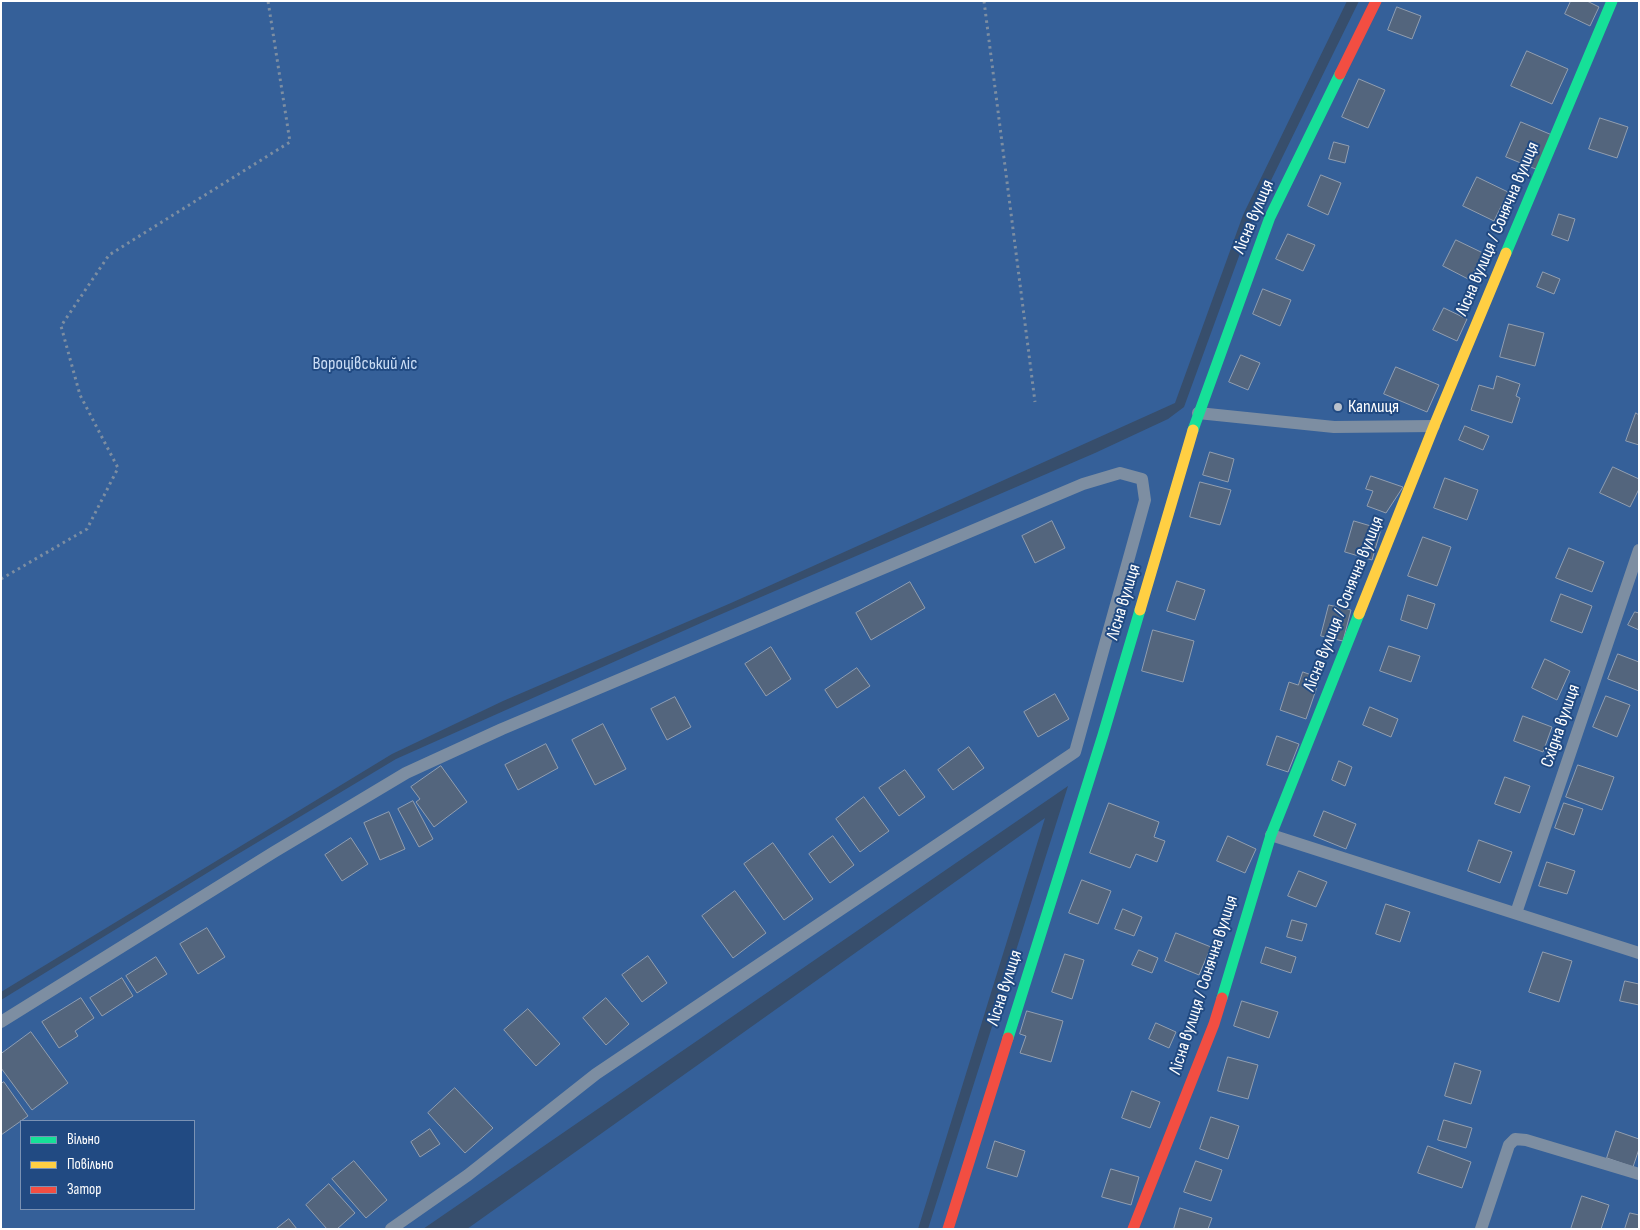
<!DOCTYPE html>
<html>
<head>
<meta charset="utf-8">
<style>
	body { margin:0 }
	#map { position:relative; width:1640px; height:1230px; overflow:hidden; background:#374e6c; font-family:"Sofia Sans Condensed",sans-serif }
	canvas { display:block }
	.frame { position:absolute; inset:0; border:2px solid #fff; pointer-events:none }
	.legend { position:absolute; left:20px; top:1120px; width:175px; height:90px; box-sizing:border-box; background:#214a82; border:1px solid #7a92b4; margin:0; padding:6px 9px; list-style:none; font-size:15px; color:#fff }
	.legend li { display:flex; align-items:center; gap:10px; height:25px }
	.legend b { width:25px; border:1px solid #7a92b4 }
</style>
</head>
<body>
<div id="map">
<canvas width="1640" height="1230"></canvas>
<div class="frame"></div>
<ul class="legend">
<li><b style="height:6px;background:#16e098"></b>Вільно</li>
<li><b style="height:6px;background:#ffcf43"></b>Повільно</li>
<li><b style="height:6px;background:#f24e42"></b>Затор</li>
</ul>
</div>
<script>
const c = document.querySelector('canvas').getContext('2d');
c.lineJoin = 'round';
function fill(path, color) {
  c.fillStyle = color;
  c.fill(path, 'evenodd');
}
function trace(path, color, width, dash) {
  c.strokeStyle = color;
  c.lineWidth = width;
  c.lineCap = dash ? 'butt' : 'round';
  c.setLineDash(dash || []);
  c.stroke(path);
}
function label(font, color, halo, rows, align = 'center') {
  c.font = font + ' "Sofia Sans Condensed",sans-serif';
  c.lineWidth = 4;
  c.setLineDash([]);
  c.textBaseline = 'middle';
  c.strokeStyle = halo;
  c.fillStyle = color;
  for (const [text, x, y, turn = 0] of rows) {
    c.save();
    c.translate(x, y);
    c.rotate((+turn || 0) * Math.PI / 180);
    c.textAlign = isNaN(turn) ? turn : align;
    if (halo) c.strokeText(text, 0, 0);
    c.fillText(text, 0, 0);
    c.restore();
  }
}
fill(new Path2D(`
	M1,1h1346l-104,214 -68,188 -444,200 -228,98 -111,53 -391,238z
	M1359,1h280v1228h-711l140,-443 -645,443h-422v-229l232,-143 163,-98 314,-140 385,-166 73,-34 16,-12 70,-192zM21,1121h173v88h-173z
	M1045,818l-127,411h-451z`), '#356099');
const building = new Path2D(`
	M1571,1h16l12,6 -9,19 -25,-12z
	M1397,7l24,9 -9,23 -24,-9z
	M1527,51l41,18 -16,35 -41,-18z
	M1359,79l26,11 -17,38 -26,-11z
	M1600,118l28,9 -11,31 -28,-9z
	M1521,122l31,13 -14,35 -32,-13z
	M1334,142l15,4 -4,17 -16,-4z
	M1321,175l20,8 -13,32 -20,-9z
	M1477,177l31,15 -14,29 -31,-15z
	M1559,214l16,5 -7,22 -16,-6z
	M1288,234l27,11 -12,26 -27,-12z
	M1456,240l27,13 -13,27 -27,-14z
	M1543,272l17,7 -6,15 -17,-7z
	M1263,289l28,11 -11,26 -27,-12z
	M1444,308l23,11 -10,22 -24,-11z
	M1509,324l35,9 -9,33 -35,-9z
	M1241,355l19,8 -12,27 -19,-8z
	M1396,367l43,18 -12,27 -43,-18z
	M1497,376l23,8 -4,12 4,2 -8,25 -41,-13 8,-25 14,4z
	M1636,413l3,2v30l-13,-4z
	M1465,426l24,10 -6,14 -24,-10z
	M1210,452l24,7 -6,23 -25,-7z
	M1613,467l26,12v10l-9,18 -30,-14z
	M1371,476l32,11 -17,26 -19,-7 6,-15 -7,-2z
	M1445,478l33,12 -11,30 -33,-12z
	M1200,482l31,8 -11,35 -30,-8z
	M1052,521l13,27 -30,15 -13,-27z
	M1354,521l27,8 -9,31 -27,-8z
	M1423,537l28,10 -14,39 -29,-10z
	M1569,548l35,14 -12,30 -36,-14z
	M1177,581l28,9 -10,30 -28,-9z
	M910,582l15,26 -54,32 -15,-27z
	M1561,594l31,12 -10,27 -31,-12z
	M1408,595l27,9 -8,25 -26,-9z
	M1329,605l22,5 -8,31 -22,-5z
	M1635,612l4,1v17l-11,-5z
	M1153,630l41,11 -11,41 -41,-11z
	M1389,646l31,10 -9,26 -31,-11z
	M771,647l20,32 -25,17 -21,-32z
	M1618,654l21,8v29l-31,-12z
	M1545,659l25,12 -13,29 -25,-12z
	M857,668l13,18 -33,22 -12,-18z
	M1303,672l17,6 -14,41 -26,-9 9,-28 9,3z
	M1055,694l14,25 -31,18 -14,-25z
	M1606,696l24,9 -13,32 -24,-10z
	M675,697l16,30 -24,13 -16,-31z
	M1370,707l28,12 -7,18 -28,-12z
	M1523,716l29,11 -9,25 -29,-11z
	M603,724l23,45 -31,16 -23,-45z
	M1277,736l22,8 -11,28 -21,-7z
	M546,744l12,24 -40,22 -13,-25z
	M969,747l15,21 -31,22 -15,-20z
	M1339,761l13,6 -7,19 -13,-6z
	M1578,765l36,12 -12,33 -36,-13z
	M441,766l26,36 -33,25 -18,-25 4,-3 -9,-12z
	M905,770l20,27 -26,19 -20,-28z
	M1505,777l25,9 -10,27 -25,-9z
	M864,797l25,34 -29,21 -24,-33z
	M413,801l20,38 -14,8 -21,-38z
	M1109,803l50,19 -5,15 11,4 -8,21 -21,-8 -6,14 -40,-15z
	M1564,803l19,6 -9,26 -19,-7z
	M1324,811l32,13 -10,25 -32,-13z
	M389,812l16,37 -25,11 -16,-37z
	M833,836l21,29 -24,18 -21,-29z
	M1228,836l28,13 -11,24 -28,-12z
	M351,838l17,26 -26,17 -17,-26z
	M1479,840l33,12 -12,31 -32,-12z
	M773,843l40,56 -29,21 -40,-56z
	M1547,862l28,9 -8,23 -28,-8z
	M1299,871l28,11 -11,25 -28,-11z
	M1082,880l29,11 -13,33 -29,-11z
	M735,891l31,42 -33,25 -31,-42z
	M1386,904l24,8 -10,30 -24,-8z
	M1123,909l19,8 -8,19 -19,-7z
	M1292,920l15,4 -5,17 -15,-4z
	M207,928l18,29 -27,17 -18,-30z
	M1176,933l35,14 -12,28 -34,-14z
	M1266,947l30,10 -5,16 -30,-10z
	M1139,950l19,8 -6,15 -20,-8z
	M1543,952l29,9 -13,41 -30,-10z
	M1065,954l19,6 -12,39 -20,-7z
	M648,956l19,27 -25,19 -20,-27z
	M156,957l11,17 -30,19 -11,-17z
	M122,978l11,18 -31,20 -12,-18z
	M1625,981l14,3v21l-19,-4z
	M81,998l13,20 -19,13 3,5 -19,12 -17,-26z
	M606,998l23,26 -23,21 -23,-27z
	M1242,1001l36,11 -9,26 -35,-12z
	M528,1009l32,35 -24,22 -32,-36z
	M1027,1011l36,10 -12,41 -31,-9 6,-17 -6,-2z
	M1156,1023l20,9 -7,16 -20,-9z
	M31,1032l37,51 -36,27 -31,-42v-14z
	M1228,1057l30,8 -10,34 -30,-8z
	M1455,1063l26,8 -10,33 -26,-8z
	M4,1082l24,34 -27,19v-51z
	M455,1088l38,40 -28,25 -37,-40z
	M1132,1091l28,11 -10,26 -28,-10z
	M1211,1117l28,9 -11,33 -28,-10z
	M1444,1120l28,8 -6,20 -28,-8z
	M430,1129l10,15 -20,13 -9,-15z
	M1616,1131l23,8v10l-6,18 -26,-9z
	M995,1141l30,10 -8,26 -30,-9z
	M1428,1146l43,16 -9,26 -44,-15z
	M354,1161l33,39 -21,18 -34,-39z
	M1196,1161l26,9 -11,31 -27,-9z
	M1111,1169l28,8 -8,28 -29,-8z
	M329,1184l26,29 -18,16h-10l-21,-24z
	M1582,1196l27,9 -8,24h-30z
	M1180,1208l32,10 -4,11h-34z
	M1630,1213l9,2v14h-14z
	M289,1219l8,10h-21z`);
fill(building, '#53657d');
trace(building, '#919eb0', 1);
trace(new Path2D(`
	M984,1l51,401
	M1,579l86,-50 31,-61 -38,-73 -19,-69 48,-71 181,-113 -22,-141`), '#7d8ea2', 3, [2.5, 4]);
trace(new Path2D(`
	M1198,413l136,14 100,-1
	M1271,835l368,118
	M1516,913l123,-363
	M1,1022l273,-170 132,-79 96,-44 581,-245 37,-11 22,6 3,21 -70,252 -479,322 -128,101 -77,54
	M1481,1229l28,-84 6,-6 11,1 113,34`), '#7d8ea2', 12);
trace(new Path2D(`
	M1506,253l106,-252
	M1193,430l77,-213 70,-143
	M1222,998l49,-163 88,-221
	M1008,1038l95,-303 37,-125`), '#16e098', 11);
trace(new Path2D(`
	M1140,610l53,-180
	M1359,614l75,-188 72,-173`), '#ffcf43', 11);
trace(new Path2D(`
	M1340,74l36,-73
	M948,1229l60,-191
	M1133,1229l81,-205 8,-26`), '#f24e42', 11);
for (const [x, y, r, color] of [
	[1338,407,5,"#b9c1cc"]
]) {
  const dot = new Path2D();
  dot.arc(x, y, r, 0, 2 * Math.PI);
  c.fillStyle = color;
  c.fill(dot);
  trace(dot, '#214a82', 2);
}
label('18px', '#fff', '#214a82', [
	["Лісна вулиця",1254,217,-67],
	["Лісна вулиця / Сонячна вулиця",1498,229,-67],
	["Лісна вулиця",1124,602,-73],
	["Лісна вулиця / Сонячна вулиця",1344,604,-68],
	["Східна вулиця",1561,726,-71],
	["Лісна вулиця / Сонячна вулиця",1204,985,-72],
	["Лісна вулиця",1005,988,-72]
]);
label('18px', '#ccdef6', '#214a82', [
	["Вороцівський ліс",365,364]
]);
label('18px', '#fff', '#214a82', [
	["Каплиця",1348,407]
], 'left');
</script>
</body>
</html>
